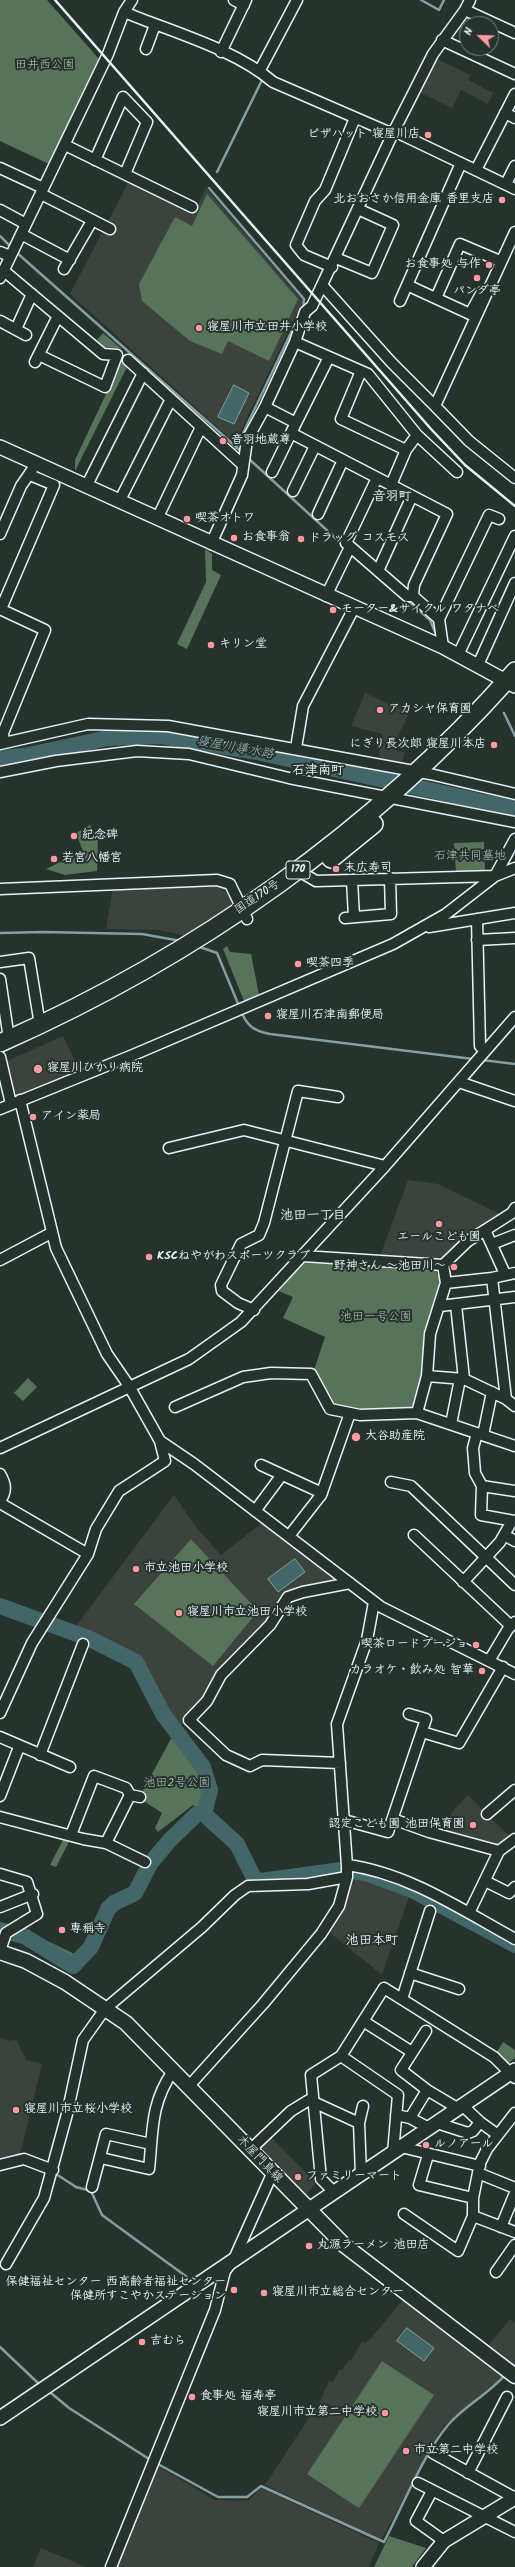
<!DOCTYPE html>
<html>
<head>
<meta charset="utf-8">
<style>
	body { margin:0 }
	#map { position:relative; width:515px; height:2567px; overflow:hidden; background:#26332d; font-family:Kalam,sans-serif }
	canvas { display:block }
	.north { position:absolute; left:459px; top:16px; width:40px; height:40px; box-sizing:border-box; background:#26332d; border:1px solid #747f7e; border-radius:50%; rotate:293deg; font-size:11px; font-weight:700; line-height:16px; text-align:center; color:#e8f1f8 }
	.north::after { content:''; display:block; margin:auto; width:14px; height:18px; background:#ff9aa2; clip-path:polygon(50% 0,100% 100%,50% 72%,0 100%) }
</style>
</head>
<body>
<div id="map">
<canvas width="515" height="2567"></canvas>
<div class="north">N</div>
</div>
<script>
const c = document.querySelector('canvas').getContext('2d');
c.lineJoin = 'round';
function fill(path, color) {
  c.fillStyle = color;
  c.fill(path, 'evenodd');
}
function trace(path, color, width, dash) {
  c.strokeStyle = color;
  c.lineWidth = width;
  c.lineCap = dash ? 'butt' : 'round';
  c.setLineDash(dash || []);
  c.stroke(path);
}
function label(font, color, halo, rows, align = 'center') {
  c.font = font + ' Kalam,"Klee One",sans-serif';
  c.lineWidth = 4;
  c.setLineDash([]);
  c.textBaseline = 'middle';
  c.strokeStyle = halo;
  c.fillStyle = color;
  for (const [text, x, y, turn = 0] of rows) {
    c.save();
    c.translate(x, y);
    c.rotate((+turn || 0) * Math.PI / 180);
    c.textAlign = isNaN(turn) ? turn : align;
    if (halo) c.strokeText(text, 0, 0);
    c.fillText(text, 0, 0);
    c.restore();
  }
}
fill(new Path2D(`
	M437,59l33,16 -2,5 25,13 -5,11 -27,-14 -9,18 -31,-15z
	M129,181l65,32 12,-25 97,113 -68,142 -165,-149z
	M365,693l44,20 -17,36 13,4 -4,11 -23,-3 5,-27 -32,-8z
	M221,885l14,21 -49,30 -27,-6 -53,-1 7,-41z
	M63,1036l17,34 -61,28 -6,-7 -1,-15 -7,-14z
	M408,1180l30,4 62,30 -62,45 -58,-3z
	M174,1495l22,32 25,28 41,-32 76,60 -47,10 -37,46 -33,30 -43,61 -12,-16 -24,-47 -9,-10 -59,-28z
	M468,1795l20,21 23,21 -18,9 -49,-13 8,-21z
	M349,1873h12l50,18 -29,84 -53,-43 12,-17 6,-19z
	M0,2038l11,3 5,-2 10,21 16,4 -22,91 -20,6z
	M269,2135l44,45 2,4 -8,10 -6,2 -44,-49z
	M403,2300l100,75 -10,11 -50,40 -62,114 -116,-55 55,-84 9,-20 4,1 7,-13 2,1 7,-10h2l11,-18 3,1 7,-6z
	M510,2319l5,4v45l-28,-21z
	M156,2465l59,35 27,1 7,-1 12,-12 118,55 -10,24h-253z
	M41,2548l45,19h-53z`), '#3c433d');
fill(new Path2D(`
	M0,0h47l52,59 -50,105 -49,-23z
	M207,194l91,105 -29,62 -41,-20 -6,13 -32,-13 -48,-40 -3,-17 36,-67 17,9z
	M103,333l19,16 -18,-2 -7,-7z
	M122,360l7,3 -54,108v-11z
	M205,549l7,5v16l9,5 -34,74 -10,-5 29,-62z
	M90,825l8,13 -1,33 -32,4 -19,-6 37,-18 -7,-18z
	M484,842l1,30 -29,1 -2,-30z
	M227,946l3,6 21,2 8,41 -15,6 -21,-52z
	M306,1259l129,10 5,10v10l-23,113 -9,8h-66l-11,-5 -18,-32 12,-36 -42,-19 10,-21 -14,-6z
	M28,1378l9,9 -14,14 -9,-8z
	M191,1539l67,72 -45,55 -79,-62z
	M174,1733l26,32 8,29 -9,17 -6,-6 -35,27 -3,-4 7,-15 -23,-15z
	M65,1836l6,2 -15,29 -6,-2z
	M39,1937l40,19 -6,7 -37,-21z
	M503,2042l12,8v8l-6,5 -6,-2 -7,-8z
	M382,2361l52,34 -75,113 -52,-34z
	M389,2536l37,12 -14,19h-38z`), '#57735a');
const water = new Path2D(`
	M234,385l15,8 -15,31 -16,-7z
	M295,1559l10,13 -27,20 -10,-13z
	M407,2328l27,20 -10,13 -27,-20z`);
fill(water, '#436768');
trace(water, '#859ea2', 1);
trace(new Path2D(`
	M421,0l18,10 5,-10
	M217,172l46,-94
	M209,188l95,111 -1,10
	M0,236l11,11
	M16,252l227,201
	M236,448l61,-128
	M248,458l95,87
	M406,599l24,21 5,12
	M504,713l11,23
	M0,933l43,-1 99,2 39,7
	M197,946l20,7 22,53
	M241,1011c6,15 13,20 29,23l203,25
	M482,1060l33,4
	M56,2174l20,13 15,4 11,24 85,62
	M0,2347l38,36
	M51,2393l18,15 80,51
	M156,2463l62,34h29l14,-11 123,56c19,-36 38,-86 64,-117 16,-19 41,-31 57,-50`), '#859ea2', 2.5);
trace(new Path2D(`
	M0,758l24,-2 84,-18 53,-2 96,16 258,57
	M0,1606l88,32 48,24 27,52 40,53 7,23 -6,24 33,30 17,34 6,3 82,-11 24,3 46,17 103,55
	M0,1930l24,6 49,30 18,-19 17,-38 6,-6 21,-10 15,-29 19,-23 28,-27h7`), '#436768', 16);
const minor = new Path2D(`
	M132,0l-8,12c48,20 111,37 149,70l120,52
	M234,0l10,5
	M465,10l50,23
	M442,40l73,34
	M146,49l9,-24
	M221,52l25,-52
	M260,70l37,-70
	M505,113l10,5
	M394,131l121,58
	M65,145l127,62
	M95,160l28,-63 24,25 -22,52
	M0,168l43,20
	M476,170l39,-76
	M506,184l9,-18
	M41,194l69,35
	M0,210l26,14
	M515,232l-80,174 34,35 46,37
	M21,234l49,26
	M0,252l10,4
	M336,258l36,15 21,-48 -35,-16
	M332,267l-28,-12 -8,-10 19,-44 10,-11 30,-72
	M64,269l25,-43
	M3,270l100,84 14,1 -12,32 -66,-32
	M0,278l108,-224 16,-42
	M407,285l63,29 12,-22
	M436,298l24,-54 40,17
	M400,301l61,-138
	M0,321l26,14
	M16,329l16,-35
	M295,342l73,32 49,61 40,37
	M329,357l-38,76 156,81 -33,71 -1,11
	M128,360l115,105
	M35,362l23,-46
	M361,371l-20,48 65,31
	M435,406l-44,-44 -69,-77 72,-154 39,-77 32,-44 5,-10
	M265,407l31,16
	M272,472l19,-39
	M377,478l-31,65 61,53h6l26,23 4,28
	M391,485l15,-35 11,-15
	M86,487l57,-114
	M293,491l22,-45
	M119,502l52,-103
	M318,514l25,-54
	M157,519l44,-92
	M0,534l21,-48 11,-16
	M211,544l31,-69 5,-35 18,-33 30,-65 10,-30 7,-6 10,-21
	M378,571l34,-75
	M326,596l24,-49
	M0,609l45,21 -42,103 1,10
	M1,609l53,-124 -24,-10
	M439,619l50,-104 10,4
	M458,655l57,-119
	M478,665l37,-82
	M0,744l88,-20 80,2 262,48 85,20
	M296,748l7,-42 51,-98
	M0,772l56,-11 81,-10 52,3 100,24 226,44
	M297,870l19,11 179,-5 20,-37
	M352,880l2,37
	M0,889l217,-9 13,4 17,35
	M345,918l46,-4 -1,-36
	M477,919l3,127 5,5
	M429,927l86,-14
	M477,940l38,-2
	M0,962l29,-4 11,67
	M0,979l9,60
	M0,1057l11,47
	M459,1082l56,19
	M20,1100l36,148 51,106 22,32 31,55 34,23 187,143 134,67
	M0,1109l133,-54 260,-111 53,-30 49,-38 20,-8
	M169,1148l75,-18 141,36
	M485,1230l20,44
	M492,1244l23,-9
	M303,1256l140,9
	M0,1260l51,-27
	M492,1278l14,121
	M446,1283l46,-5 23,-5
	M456,1305l8,74
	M440,1306l75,-9
	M254,1310l-16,-7 -16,-12 -1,-6 20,-41 18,-9 5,-12 34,-132 40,6
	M427,1376l37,3 42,20 9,7
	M175,1407l68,-30 28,-4 40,1 19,35 30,6 57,-2 10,-37 3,-42 16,-51 -3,-18 25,-24 44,-28 3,-5
	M417,1413l98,33
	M451,1424l9,-45
	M477,1433l-4,15 2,25 7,13 -1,29 34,6
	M483,1435l9,-43
	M0,1448l189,-89 52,-37 144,-156 130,-149
	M261,1465l61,28
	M0,1474c6,10 7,17 0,27
	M391,1482l20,4 104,99
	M482,1486l33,5
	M0,1503l88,51
	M255,1511l26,-35
	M414,1535l97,91
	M504,1535l11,6
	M289,1536l32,-41 29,-82
	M463,1582l37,-40 12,-21
	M489,1661l19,-32 7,-7
	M0,1713l32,-70 56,-89 8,-25 23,-38 46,-30 -5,-20
	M422,1732l37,11 44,-76
	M0,1737l70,30
	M40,1755l43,-111
	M340,1763l-78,-3 -12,6 -24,-11 -37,-35 18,-19 14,-26 49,-50 18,-28 15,-5 47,-9
	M0,1796l19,-49
	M487,1814l28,-24
	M0,1817l83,22 23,4 39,19
	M393,1819l36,13 70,19 -30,62
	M344,1820l44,12 38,-113 -17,-5
	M71,1835l23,-59 32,12 4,7 10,2
	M106,1843l24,-48
	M499,1851l16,-12
	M347,1865c61,8 115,45 168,74
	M0,1874l27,8 10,32 -31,19 -6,18
	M485,1881l24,12 6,-6
	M0,1907l33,-13
	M410,1973l49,16
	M402,1999l28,-88
	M363,2021l49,31
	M426,2031l-25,39 26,20 32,19
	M341,2056l57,39 -5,58
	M189,2086l74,-82 58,-70 18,-28 8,-29v-11l-10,-142 30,-84 7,-38
	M463,2106l17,16 18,13
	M396,2115l14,3 19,10
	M410,2118l17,-28
	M437,2123l31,10 5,-2 7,-9
	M401,2147l79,19
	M250,2150l41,-39 18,-11 50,23
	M428,2155l-9,30 54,13
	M101,2158l48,11c4,-37 1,-65 24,-98
	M0,2165l24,-6 29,11
	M478,2173l37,15
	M361,2174l-2,-51 4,-17
	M92,2187l14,-53 45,10
	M334,2192l-13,-13 -10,-104 30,-19 43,-68 110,69 21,21
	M404,2214l54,37 15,-35v-18l7,-35 7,-14 28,-36
	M473,2216l42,16
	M501,2227l14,-34
	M6,2264l38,-66 23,-84 16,-74 22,-31 97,-82 33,-32 13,-9 60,-2 39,-7
	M496,2272l19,-27
	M433,2453l82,45
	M468,2473l39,-76
	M418,2483l97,49
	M432,2491l-16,30 28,20
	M111,2567l104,-257 10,-39 9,-12 38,-85`);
const tertiary = new Path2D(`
	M0,447l443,200 72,39
	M0,2418l515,-348
	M423,2567l21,-26 71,-43`);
const secondary = new Path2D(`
	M0,1952l26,9 39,21 61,41 218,222 171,131`);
const trunk = new Path2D(`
	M331,859l43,-35
	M0,1043c195,-86 374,-212 515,-372`);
trace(minor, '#e8f1f8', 13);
trace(tertiary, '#e8f1f8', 16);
trace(secondary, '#e8f1f8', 17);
trace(trunk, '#e8f1f8', 20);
trace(minor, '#26332d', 10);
trace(tertiary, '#26332d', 13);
trace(secondary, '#26332d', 14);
trace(trunk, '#26332d', 17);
trace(new Path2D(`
	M55,0l376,429 34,36 50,41`), '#e8f1f8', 2.5);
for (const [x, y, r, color] of [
	[428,135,4,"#ff9aa2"],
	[502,200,4,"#ff9aa2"],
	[489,265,4,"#ff9aa2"],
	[477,278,4,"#ff9aa2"],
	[199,328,4,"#ff9aa2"],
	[223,441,4,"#ff9aa2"],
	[187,519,4,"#ff9aa2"],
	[234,538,4,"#ff9aa2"],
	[301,539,4,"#ff9aa2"],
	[333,610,4,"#ff9aa2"],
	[211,645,4,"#ff9aa2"],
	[380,710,4,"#ff9aa2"],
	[494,745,4,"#ff9aa2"],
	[74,836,4,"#ff9aa2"],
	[54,859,4,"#ff9aa2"],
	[336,869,4,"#ff9aa2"],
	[298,964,4,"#ff9aa2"],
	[268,1016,4,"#ff9aa2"],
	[38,1069,5,"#ff9aa2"],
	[33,1117,4,"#ff9aa2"],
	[439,1224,4,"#ff9aa2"],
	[149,1257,4,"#ff9aa2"],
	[454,1267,4,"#ff9aa2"],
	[356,1437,5,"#ff9aa2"],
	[136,1569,4,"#ff9aa2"],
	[179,1613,4,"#ff9aa2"],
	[476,1645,4,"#ff9aa2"],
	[482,1671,4,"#ff9aa2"],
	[473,1825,4,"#ff9aa2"],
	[62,1930,4,"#ff9aa2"],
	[16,2110,4,"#ff9aa2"],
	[426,2145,4,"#ff9aa2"],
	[298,2177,4,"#ff9aa2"],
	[309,2246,4,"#ff9aa2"],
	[234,2290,4,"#ff9aa2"],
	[264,2293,4,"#ff9aa2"],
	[142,2342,4,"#ff9aa2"],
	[192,2397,4,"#ff9aa2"],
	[385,2413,4,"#ff9aa2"],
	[406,2451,4,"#ff9aa2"]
]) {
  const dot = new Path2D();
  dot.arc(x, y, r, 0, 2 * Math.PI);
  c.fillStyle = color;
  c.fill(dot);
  trace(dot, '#26332d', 1.5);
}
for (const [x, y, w] of [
	[298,870,24]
]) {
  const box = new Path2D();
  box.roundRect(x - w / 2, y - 9, w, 18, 3);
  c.fillStyle = '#26332d';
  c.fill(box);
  trace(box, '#e8f1f8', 1);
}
label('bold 11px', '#e8f1f8', null, [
	["170",298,870]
]);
label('12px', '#aebfb9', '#26332d', [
	["田井西公園",45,66],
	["石津共同墓地",470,857],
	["池田一号公園",376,1318],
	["池田2号公園",177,1784]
]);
label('bold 12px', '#e8f1f8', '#26332d', [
	["ピザハット 寝屋川店",420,135,"right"],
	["北おおさか信用金庫 香里支店",494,200,"right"],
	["お食事処 与作",481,265,"right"],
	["パンダ亭",477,292,"center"],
	["寝屋川市立田井小学校",207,328],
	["音羽地蔵尊",231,441],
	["喫茶オトワ",195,519],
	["お食事翁",242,538],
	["ドラッグ コスモス",309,539],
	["モーター&サイクル ワタナベ",341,610],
	["キリン堂",219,645],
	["アカシヤ保育園",388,710],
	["にぎり長次郎 寝屋川本店",486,745,"right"],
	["紀念碑",82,836],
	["若宮八幡宮",62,859],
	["末広寿司",344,869],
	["喫茶四季",306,964],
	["寝屋川石津南郵便局",276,1016],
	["寝屋川ひかり病院",47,1069],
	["アイン薬局",41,1117],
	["エールこども園",439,1238,"center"],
	["KSCねやがわスポーツクラブ",157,1257],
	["野神さん ～池田川～",446,1267,"right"],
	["大谷助産院",365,1437],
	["市立池田小学校",144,1569],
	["寝屋川市立池田小学校",187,1613],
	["喫茶ロードプージョ",468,1645,"right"],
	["カラオケ・飲み処 智華",474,1671,"right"],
	["認定こども園 池田保育園",465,1825,"right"],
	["専稱寺",70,1930],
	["寝屋川市立桜小学校",24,2110],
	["ルノアール",434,2145],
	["ファミリーマート",306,2177],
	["丸源ラーメン 池田店",317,2246],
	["保健福祉センター 西高齢者福祉センター",226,2283,"right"],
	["保健所すこやかステーション",226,2297,"right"],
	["寝屋川市立総合センター",272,2293],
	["吉むら",150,2342],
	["食事処 福寿亭",200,2397],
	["寝屋川市立第二中学校",377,2413,"right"],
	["市立第二中学校",414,2451]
], 'left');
label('12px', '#e8f1f8', '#26332d', [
	["国道170号",258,898,-34],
	["木屋門真線",259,2160,46]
]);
label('bold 13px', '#e8f1f8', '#26332d', [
	["音羽町",392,498],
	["石津南町",318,772],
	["池田一丁目",313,1217],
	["池田本町",372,1942]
]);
label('italic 13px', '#a6babe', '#26332d', [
	["寝屋川導水路",235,749,10]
]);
</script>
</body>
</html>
